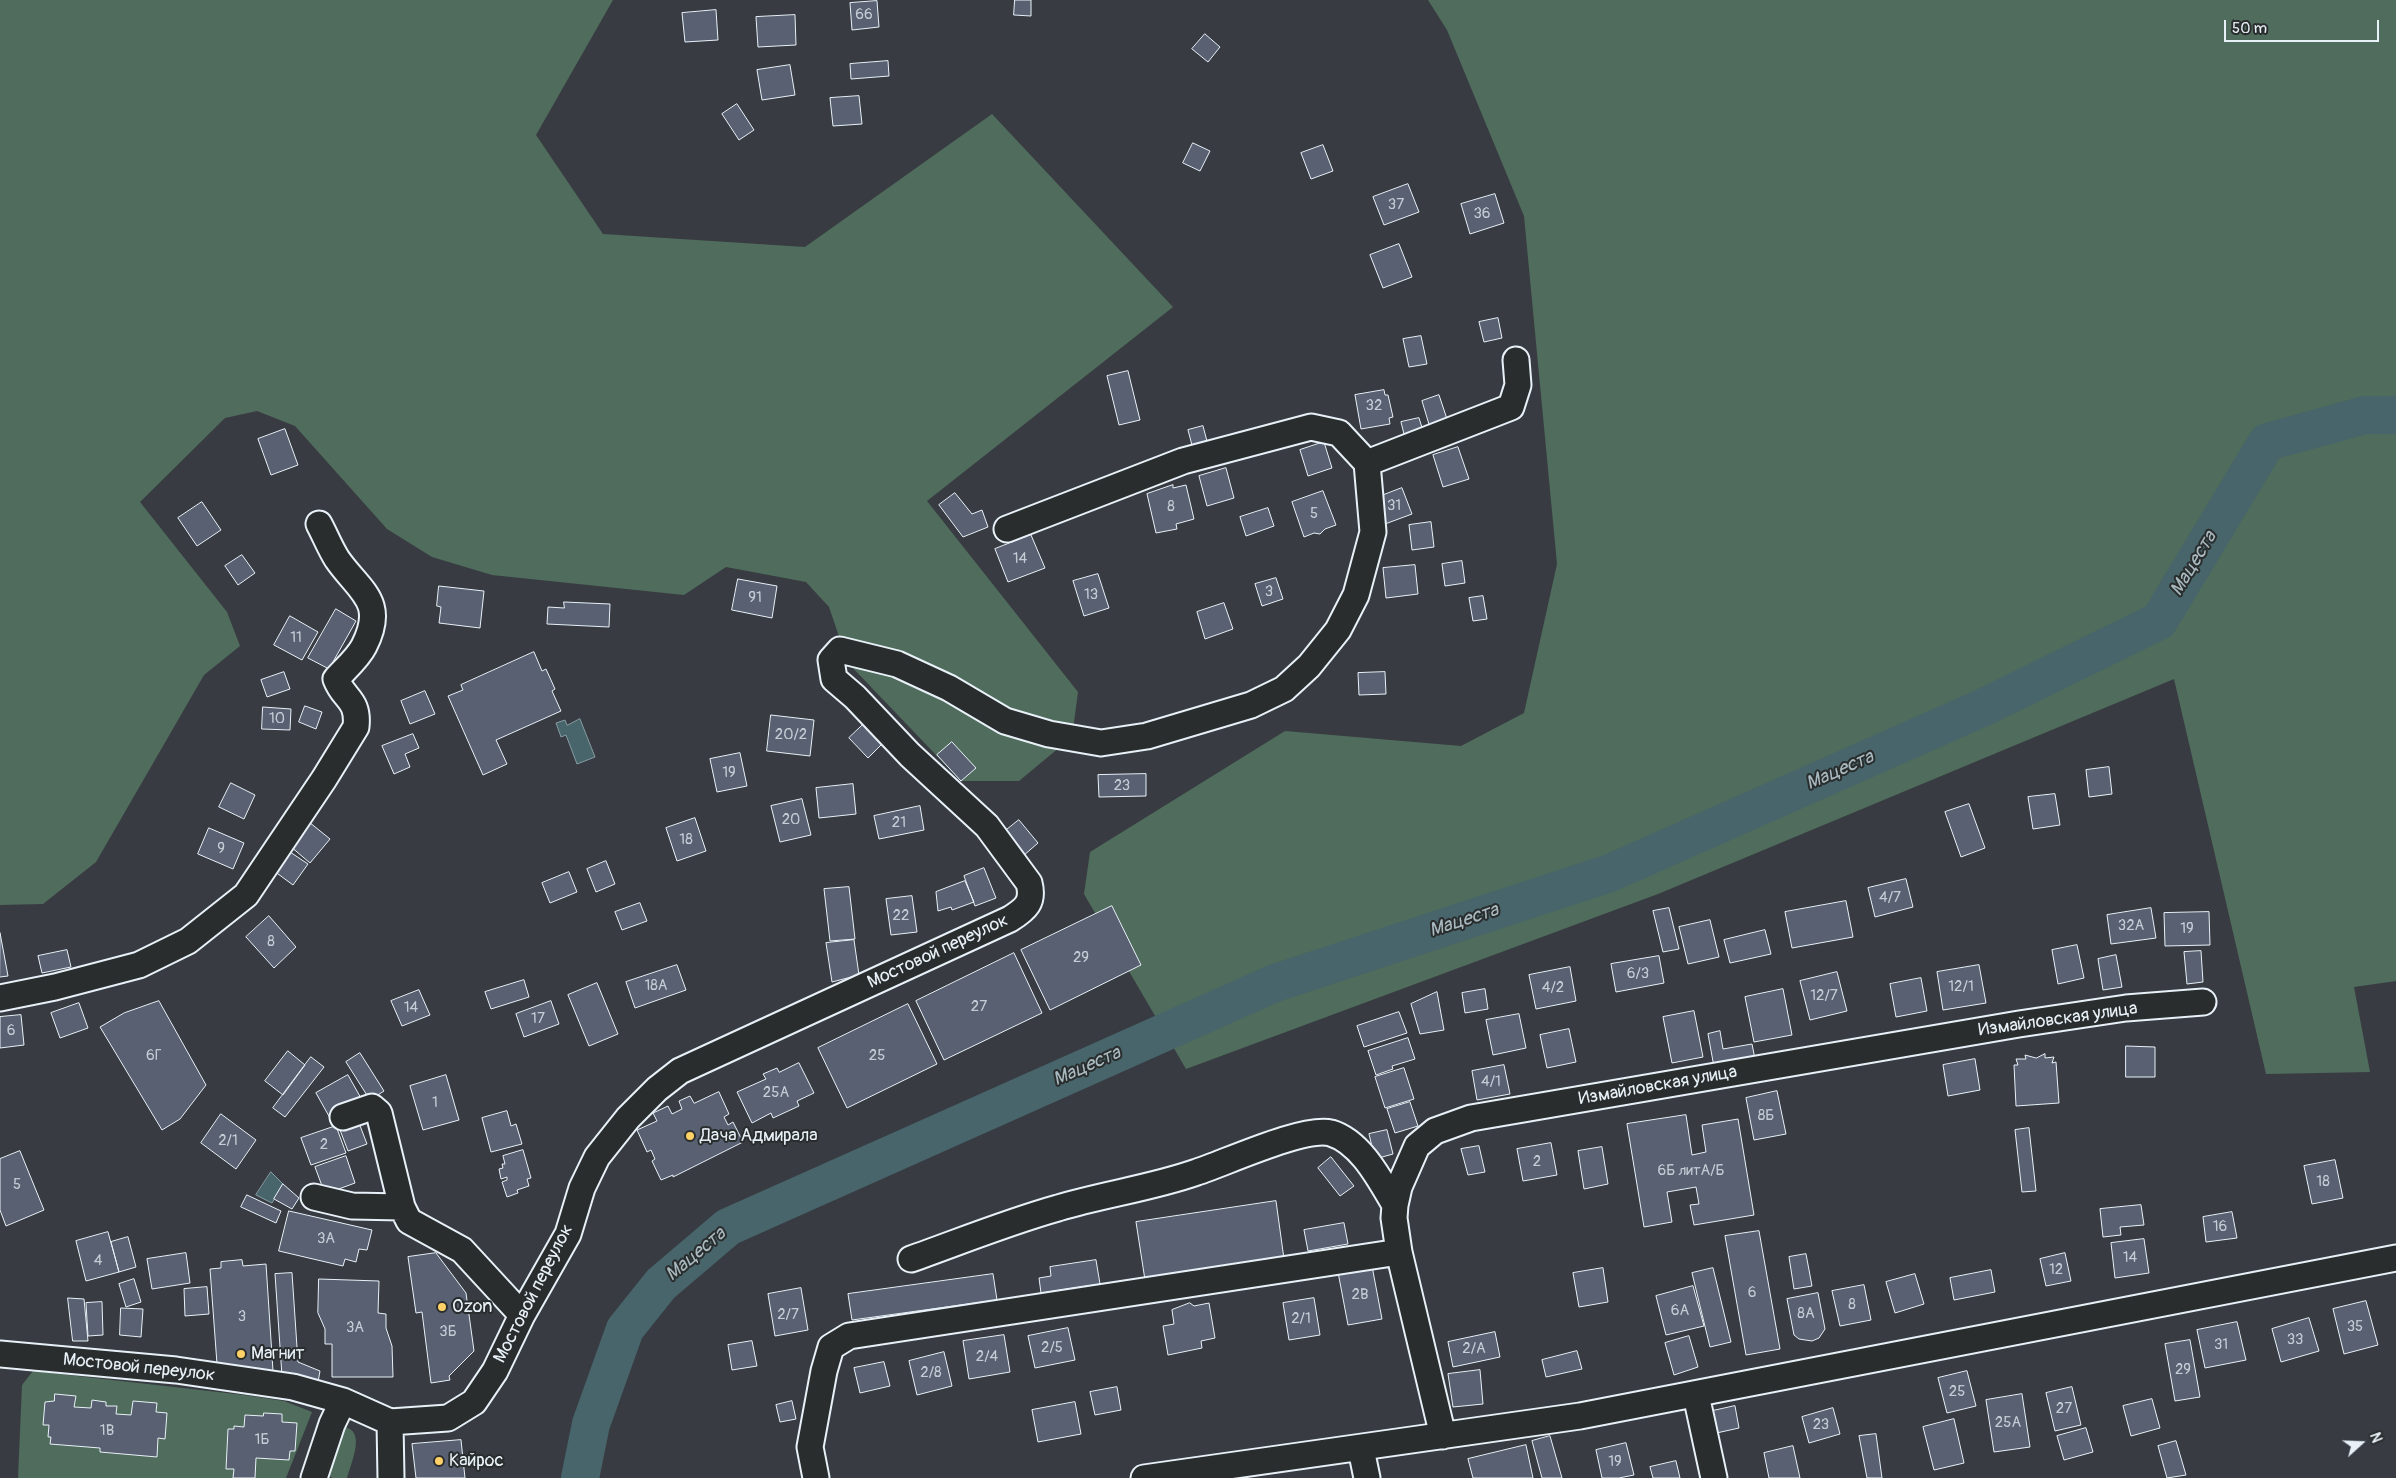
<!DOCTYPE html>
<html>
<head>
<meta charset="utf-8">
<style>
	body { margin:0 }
	#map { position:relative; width:2396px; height:1478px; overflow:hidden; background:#383c42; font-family:Pangolin,sans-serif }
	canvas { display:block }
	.north { position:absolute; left:2336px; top:1418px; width:50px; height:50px; -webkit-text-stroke:4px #2a2d2e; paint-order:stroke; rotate:70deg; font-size:14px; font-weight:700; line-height:20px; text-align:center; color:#e8f1f8 }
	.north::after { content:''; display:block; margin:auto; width:18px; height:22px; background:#e8f1f8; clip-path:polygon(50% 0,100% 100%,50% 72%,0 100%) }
	.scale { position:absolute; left:2224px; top:20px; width:155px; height:22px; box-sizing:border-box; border:2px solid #e8f1f8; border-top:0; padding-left:6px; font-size:15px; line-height:18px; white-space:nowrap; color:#e8f1f8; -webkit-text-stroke:4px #2a2d2e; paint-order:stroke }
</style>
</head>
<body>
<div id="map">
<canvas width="2396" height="1478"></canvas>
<div class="north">N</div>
<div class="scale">50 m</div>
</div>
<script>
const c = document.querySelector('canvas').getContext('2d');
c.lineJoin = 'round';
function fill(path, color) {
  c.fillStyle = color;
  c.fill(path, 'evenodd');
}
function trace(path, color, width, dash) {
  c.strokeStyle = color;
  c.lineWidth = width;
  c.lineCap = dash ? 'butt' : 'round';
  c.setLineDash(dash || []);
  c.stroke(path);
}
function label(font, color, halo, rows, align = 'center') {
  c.font = font + ' Pangolin,sans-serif';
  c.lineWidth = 4;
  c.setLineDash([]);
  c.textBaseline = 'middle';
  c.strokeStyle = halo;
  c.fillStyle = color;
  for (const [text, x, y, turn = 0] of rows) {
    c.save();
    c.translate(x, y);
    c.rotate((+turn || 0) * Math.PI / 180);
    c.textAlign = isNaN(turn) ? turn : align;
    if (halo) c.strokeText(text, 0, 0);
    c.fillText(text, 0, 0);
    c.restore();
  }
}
fill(new Path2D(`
	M0,0h613l-77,135 67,99 202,13 187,-133 181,193 -246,194 151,191 -6,45 -53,44h-58l-113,-118 -19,-56 -23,-25 -80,-15 -42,28 -192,-20 -60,-18 -45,-28 -92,-103 -38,-15 -32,7 -85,84 87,110 13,34 -36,29 -108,187 -53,42 -43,1z
	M1428,0h968v981l-42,6 16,85 -104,2 -92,-395 -516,215 -472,175 -102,-175 6,-42 195,-121 176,15 63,-33 33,-149 -33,-348 -77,-186z
	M33,1371l211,24 40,6 28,11 -26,66h-268l4,-93z
	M343,1427c24,2 8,36 4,51h-15l-4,-3z`), '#506c5c');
const water = new Path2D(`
	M580,719l15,38 -18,7 -11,-29 -5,2 -5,-14 9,-3 2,5z
	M271,1172l12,12 -11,19 -16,-8z`);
fill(water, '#47656a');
trace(water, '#879da3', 1);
trace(new Path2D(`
	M580,1478l11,-54 34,-95 36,-45 67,-57 547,-244 335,-110 372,-165 177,-87 108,-179 98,-27h31`), '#47656a', 38);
const building = new Path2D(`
	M1015,0h16v16l-17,-1z
	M877,1l2,26 -27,3 -2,-27z
	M716,10l2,30 -33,2 -3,-29z
	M795,15l1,30 -38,2 -2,-30z
	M1205,34l15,13 -12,15 -16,-13z
	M888,61l1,15 -38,3 -1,-15z
	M790,65l5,30 -33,5 -5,-30z
	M859,96l3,28 -29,2 -3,-28z
	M737,104l17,26 -15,10 -17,-26z
	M1193,143l17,8 -10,20 -17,-8z
	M1323,145l10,26 -22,8 -10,-26z
	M1408,184l11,28 -35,13 -11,-28z
	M1495,194l9,29 -34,11 -9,-30z
	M1399,244l13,33 -29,11 -13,-33z
	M1498,318l4,20 -18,4 -5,-20z
	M1421,336l6,28 -18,3 -6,-28z
	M1128,371l12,49 -21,5 -12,-49z
	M1384,390l1,5h3l5,22 -4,1 1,6 -29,5 -6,-34z
	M1439,395l10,30 -18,6 -9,-30z
	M1419,418l5,16 -19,4 -4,-16z
	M1203,426l5,19 -15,4 -5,-19z
	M285,429l13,36 -27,10 -13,-36z
	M1324,442l8,26 -24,8 -8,-26z
	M1458,447l11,32 -26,8 -10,-32z
	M1226,468l8,30 -27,8 -8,-30z
	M1173,485v3l13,-3 8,34 -18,5 1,5 -21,4 -9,-39z
	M1402,488l10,26 -27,10 -9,-26z
	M1323,491l13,34 -11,4 -5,5 -6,-1 -10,4 -12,-35z
	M955,493l17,21 10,-4 6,17 -25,10 -24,-32z
	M202,502l19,28 -24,16 -19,-28z
	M1268,508l6,18 -28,10 -6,-19z
	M1431,522l3,25 -22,3 -3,-25z
	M1031,535l14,33 -37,14 -13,-33z
	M242,555l13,18 -17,12 -13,-19z
	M1462,561l3,22 -20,3 -3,-22z
	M1415,565l3,29 -32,4 -3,-30z
	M1098,574l11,34 -25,8 -11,-35z
	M1276,578l7,21 -21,7 -7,-22z
	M738,579l39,7 -5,32 -40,-8z
	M439,586l45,5 -4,37 -41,-5 2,-16 -4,-1z
	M1483,596l4,23 -14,2 -4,-23z
	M564,602l46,2 -1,23 -62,-3 1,-17 16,1z
	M1224,603l9,26 -28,10 -8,-27z
	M336,609l20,12 -27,48 -21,-11z
	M290,616l28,16 -16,28 -28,-15z
	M534,652l8,19 4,-2 9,20 -3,2 9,20 -65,29 11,24 -24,11 -35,-79 15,-6 -2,-5z
	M284,672l6,17 -23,8 -6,-17z
	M1385,672l1,22 -27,1 -1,-22z
	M425,691l10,23 -25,10 -9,-23z
	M305,706l17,6 -6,17 -17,-7z
	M263,707l28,2 -1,21 -28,-1z
	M771,715l43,5 -4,36 -43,-5z
	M868,720l18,20 -18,18 -19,-20z
	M413,734l6,14 -14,6 5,13 -16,7 -12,-28z
	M952,742l24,26 -15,13 -24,-26z
	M740,753l7,33 -30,6 -7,-33z
	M2109,767l3,27 -23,3 -3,-27z
	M1146,774v22l-47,1 -1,-22z
	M231,783l24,12 -11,24 -25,-12z
	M853,784l3,30 -37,4 -3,-30z
	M2055,794l5,31 -27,4 -5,-32z
	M802,799l9,36 -31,7 -9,-36z
	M1969,804l16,44 -24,9 -16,-45z
	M920,806l4,24 -45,9 -5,-23z
	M695,818l11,33 -29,10 -11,-33z
	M1019,820l19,23 -15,13 -19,-24z
	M309,822l21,17 -20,24 -20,-17z
	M209,828l35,15 -11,26 -35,-15z
	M284,848l24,16 -15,21 -23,-17z
	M606,861l9,23 -19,8 -9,-23z
	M984,868l12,30 -21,8 -11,-30z
	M569,872l8,20 -27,11 -8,-20z
	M1906,879l7,28 -38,10 -7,-29z
	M965,881l9,21 -22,8 -1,-3 -13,4 -2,-19z
	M849,887l6,52 -25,2 -6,-52z
	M912,896l5,36 -26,3 -5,-36z
	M1846,901l7,36 -61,11 -7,-36z
	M640,903l7,18 -25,9 -7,-18z
	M1112,906l29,59 -91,45 -29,-60z
	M1669,908l10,41 -16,3 -10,-41z
	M2151,908l5,30 -45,6 -4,-29z
	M2209,912l1,33 -45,1 -1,-33z
	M269,916l27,31 -22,21 -28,-31z
	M1710,920l9,37 -31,7 -9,-37z
	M1765,930l6,24 -41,9 -6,-23z
	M0,933l8,43 -8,1z
	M854,940l5,35 -27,7 -6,-39z
	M2077,945l7,33 -26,6 -6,-34z
	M67,950l4,17 -29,6 -4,-17z
	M2201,951l2,31 -16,2 -3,-32z
	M1014,953l28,60 -98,47 -28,-59z
	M2116,955l6,32 -19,3 -5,-31z
	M1659,956l5,27 -48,9 -5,-28z
	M677,965l9,25 -51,18 -9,-26z
	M1979,965l7,38 -43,7 -6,-38z
	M1570,967l6,34 -40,8 -7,-34z
	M1837,972l10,39 -37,9 -10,-39z
	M1921,978l6,33 -31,6 -6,-33z
	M524,980l5,17 -38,12 -6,-17z
	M597,983l21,51 -29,12 -21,-51z
	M1485,989l3,20 -23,4 -3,-20z
	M1783,989l9,46 -38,7 -9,-45z
	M419,990l11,25 -28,11 -11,-25z
	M1437,992l7,38 -24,4 -9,-30z
	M159,1001l47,84 -26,34 -18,11 -62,-103 24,-14z
	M551,1001l8,23 -35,13 -8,-23z
	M79,1003l9,25 -28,10 -9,-25z
	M908,1004l29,60 -90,44 -29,-60z
	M1694,1011l9,46 -31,6 -9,-46z
	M1399,1012l8,21 -43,14 -7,-21z
	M1519,1014l7,34 -33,7 -7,-35z
	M21,1015l3,30 -24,3v-31z
	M1569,1029l7,33 -29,6 -7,-33z
	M1720,1031l3,18 29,-5 3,15 -41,8 -6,-33z
	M1408,1038l7,21 -23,7 1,3 -17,6 -8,-24z
	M2126,1046l29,1v30h-29z
	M288,1051l17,14 -22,30 -18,-14z
	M360,1053l24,38 -14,9 -24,-38z
	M2045,1054v4l9,-1 -2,6 4,-1 3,41 -43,3 -2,-41h4l-2,-6h10l-1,-4 11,3z
	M311,1057l13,10 -39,50 -12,-9z
	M1975,1059l5,31 -32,6 -5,-31z
	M799,1063l15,30 -17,8 2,5 -26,12 -2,-5 -19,10 -15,-31 29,-13 -3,-5 14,-6 2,4z
	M1504,1065l6,29 -33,6 -5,-29z
	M1404,1068l10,31 -29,9 -10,-31z
	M348,1075l14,25 -32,18 -14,-25z
	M446,1075l13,45 -36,10 -13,-44z
	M1777,1091l9,43 -32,6 -8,-42z
	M719,1092l10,22 -5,3 4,8 5,-3 10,20 -70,35v-2l-12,5 -9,-19 3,-2 -4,-9 -4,2 -10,-22 20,-9 -4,-8 15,-7 4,8 10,-5 -3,-8 11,-5 4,7z
	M1410,1102l8,24 -23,7 -8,-24z
	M507,1111l4,15 5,-2 6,20 -31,8 -9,-34z
	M221,1114l35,26 -20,29 -35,-26z
	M1686,1115l6,40 14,-3 -4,-27 36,-6 16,96 -60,10 -4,-20 9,-1 -3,-17 -29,5 5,30 -28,5 -17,-103z
	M359,1123l8,21 -19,7 -8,-21z
	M336,1126l10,27 -35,12 -10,-27z
	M2029,1128l7,63 -14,1 -7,-62z
	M1387,1130l6,24 -18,5 -6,-25z
	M1551,1143l6,32 -34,6 -6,-32z
	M1479,1146l6,26 -17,3 -7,-26z
	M1602,1147l6,37 -24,5 -6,-38z
	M523,1150l8,28 -4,1 2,7 -12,4 1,3 -11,4 -5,-15 5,-2v-3l-6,2 -2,-10 4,-1 -1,-4h3l-2,-8z
	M20,1151l24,59 -38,16 -6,-16v-51z
	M346,1156l9,27 -30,11 -10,-27z
	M1331,1157l23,29 -14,10 -22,-28z
	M2335,1160l8,38 -31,6 -8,-38z
	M283,1184l16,14 -7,11 -18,-10z
	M247,1195l34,16 -5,12 -35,-16z
	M1276,1201l8,58 -139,21 -9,-58z
	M2141,1205l3,20 -24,2 1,8 -18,2 -3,-28z
	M289,1211l83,19 -5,20 -8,-1 -3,13 -11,-3 -2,7 -64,-15z
	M2232,1212l5,26 -31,4 -3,-25z
	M1344,1223l4,21 -40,7 -4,-21z
	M1759,1231l21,118 -34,6 -21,-119z
	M108,1232l11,40 -33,9 -10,-40z
	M128,1237l8,30 -17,5 -8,-30z
	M2144,1239l5,34 -34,5 -4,-35z
	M186,1253l4,30 -38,6 -5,-30z
	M436,1253l30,40 8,58 -25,25 1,4 -19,3 -9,-71 -6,1 -8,-56z
	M2065,1253l6,28 -25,5 -6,-27z
	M1806,1254l6,32 -18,3 -5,-32z
	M242,1260l1,6 23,-2 7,107 -56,-7 -7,-95 11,-1v-6z
	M1096,1260l4,24 -59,9 -2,-15 12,-2 -1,-9z
	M1372,1266l10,53 -34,6 -10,-53z
	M1603,1268l5,34 -29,5 -6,-34z
	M1713,1268l18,74 -21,5 -18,-74z
	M1991,1270l4,22 -41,8 -4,-22z
	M292,1273l6,89 22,9 -2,11 -36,-6 -7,-102z
	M993,1274l4,26 -145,20 -4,-26z
	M1915,1274l9,30 -29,9 -9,-31z
	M134,1279l7,23 -15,5 -7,-23z
	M319,1279l60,2 -1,32 8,1v14l6,18 1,31h-61v-33h-7v-15l-7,-16z
	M1864,1285l7,35 -31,6 -8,-35z
	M1693,1286l11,40 -38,9 -10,-39z
	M207,1287l2,27 -24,2 -1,-27z
	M801,1288l7,42 -33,6 -7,-42z
	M1818,1293l7,36 -6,9 -7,3 -13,-2 -5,-4 -7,-36z
	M68,1298l16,1 4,42h-15z
	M1314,1298l6,37 -31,5 -6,-37z
	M2366,1301l12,44 -34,9 -11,-45z
	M102,1302l1,33 -15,1 -2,-33z
	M1190,1303l4,3 15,-3 6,35 -14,3 1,7 -34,7 -5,-29 11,-2 -2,-14z
	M121,1308l22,1 -2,28 -21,-2z
	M2309,1318l10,33 -38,11 -9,-33z
	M2237,1322l9,38 -41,8 -8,-38z
	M1068,1328l7,32 -40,8 -7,-32z
	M1495,1332l5,25 -47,10 -5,-25z
	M1004,1335l6,37 -41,7 -6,-38z
	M1689,1336l9,31 -24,8 -9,-32z
	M2190,1340l10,57 -25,4 -10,-57z
	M752,1341l5,25 -25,4 -4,-25z
	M1577,1351l5,18 -36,8 -4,-17z
	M944,1352l8,34 -35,9 -8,-34z
	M884,1362l6,24 -30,7 -6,-25z
	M1480,1370l3,34 -30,3 -5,-33z
	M1967,1371l9,35 -29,7 -9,-35z
	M1117,1387l4,23 -26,5 -5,-23z
	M2072,1387l9,38 -26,6 -9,-38z
	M55,1394l21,2 -2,11 17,1 1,-8 14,2v4h11l-1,8 15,1 2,-14 24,2 -1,9 11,1 -2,26 -7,-1 -1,19 -57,-5v-4l-50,-4 1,-7h-3l1,-12h-6l2,-23 9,-1z
	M2022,1394l8,53 -36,5 -8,-52z
	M2152,1399l8,29 -29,8 -8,-30z
	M792,1401l4,18 -16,3 -4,-17z
	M1075,1402l6,32 -43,8 -6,-32z
	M1735,1406l4,22 -27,6 -4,-22z
	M1833,1408l7,26 -31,9 -7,-26z
	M264,1413l18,1v8l15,1 -2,28h-5l-1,9 -33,-2 -1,20h-22l1,-9h-8l2,-40h6v-3l10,1 1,-12 18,1z
	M1954,1419l10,44 -30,7 -11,-43z
	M2086,1428l7,24 -29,8 -7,-24z
	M1876,1434l6,44h-15l-8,-42z
	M1550,1436l12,42h-20l-10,-37z
	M461,1440l4,38h-49l-4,-34z
	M2176,1441l10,34 -19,3 -9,-32z
	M1626,1443l8,32 -15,3h-17l-6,-28z
	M1526,1445l7,33h-60l-5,-19z
	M1793,1446l7,32h-31l-5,-25z
	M1676,1461l4,17h-27l-3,-11z`);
fill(building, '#586071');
trace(building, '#e8f1f8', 1);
const minor = new Path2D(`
	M1367,463l144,-56 7,-22 -2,-25
	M0,998l55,-11 84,-22 49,-24 58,-46 78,-116 32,-52c3,-28 -12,-27 -20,-48 9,-10 22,-21 28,-33 23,-45 -5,-55 -27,-87 -7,-11 -12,-24 -18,-35
	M343,1117l29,-10 7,6 23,94 7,14 53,29 60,65
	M314,1197l38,9 50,1
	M911,1259c48,-17 97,-37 147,-51 46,-14 94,-20 139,-36 28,-9 107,-46 134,-39 30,9 49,47 64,72
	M0,1354l176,16 117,17 50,14 47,21 58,-4 26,-16 21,-31 27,-56 46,-81 14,-46 15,-31 31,-39 29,-29 23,-18 330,-152c16,-10 24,-17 19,-36l-42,-57 -77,-71 -55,-58 -21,-18 -3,-19 9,-10 57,14 52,24 56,33 44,13 52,9 46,-7 104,-31 33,-16 25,-23 29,-36 18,-35 17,-63 -6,-69 -28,-30 -28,-6 -128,34 -176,68
	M1696,1395l18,83
	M390,1422l1,56
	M1443,1436l-44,-184 -5,-34 1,-13 4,-18 18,-41 18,-15 36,-13 548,-94 107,-16 77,-6
	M1361,1449l6,29
	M314,1478l18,-54 11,-23
	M816,1478l-6,-31 14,-76 7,-24 18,-11 550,-84
	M1144,1478l436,-62 816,-158`);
trace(minor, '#e8f1f8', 29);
trace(minor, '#2a2d2e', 25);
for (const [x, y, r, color] of [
	[690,1136,5,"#ffd166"],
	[442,1307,5,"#ffd166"],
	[241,1354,5,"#ffd166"],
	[439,1461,5,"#ffd166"]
]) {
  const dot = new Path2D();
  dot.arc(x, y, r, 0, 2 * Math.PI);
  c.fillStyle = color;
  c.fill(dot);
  trace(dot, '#2a2d2e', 2);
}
label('15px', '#c4cdd6', null, [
	["66",864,15],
	["37",1396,205],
	["36",1482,214],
	["32",1374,406],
	["31",1394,506],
	["8",1171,507],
	["5",1314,514],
	["14",1020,559],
	["3",1269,592],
	["13",1091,595],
	["91",755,598],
	["11",296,638],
	["10",277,719],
	["20/2",791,735],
	["19",729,773],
	["23",1122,786],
	["20",791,820],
	["21",899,823],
	["18",686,840],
	["9",221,849],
	["4/7",1890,898],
	["22",901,916],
	["32А",2131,926],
	["19",2187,929],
	["8",271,942],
	["29",1081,958],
	["6/3",1638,974],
	["18А",656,986],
	["12/1",1961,987],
	["4/2",1553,988],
	["12/7",1824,996],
	["27",979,1007],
	["14",411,1008],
	["17",538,1019],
	["6",11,1031],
	["6Г",154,1056],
	["25",877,1056],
	["4/1",1491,1082],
	["25А",776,1093],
	["1",435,1103],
	["8Б",1766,1116],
	["2/1",228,1141],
	["2",324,1145],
	["2",1537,1162],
	["6Б литА/Б",1691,1171],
	["18",2323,1182],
	["5",17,1185],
	["16",2220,1227],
	["3А",326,1239],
	["14",2130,1258],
	["4",98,1261],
	["12",2056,1270],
	["6",1752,1293],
	["2В",1360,1295],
	["8",1852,1305],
	["6А",1680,1311],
	["8А",1806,1314],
	["2/7",788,1315],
	["3",242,1317],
	["2/1",1301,1319],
	["35",2355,1327],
	["3А",355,1328],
	["3Б",448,1332],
	["33",2295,1340],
	["31",2221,1345],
	["2/5",1052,1348],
	["2/А",1474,1349],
	["2/4",987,1357],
	["29",2183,1370],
	["2/8",931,1373],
	["25",1957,1392],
	["27",2064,1409],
	["25А",2008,1423],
	["23",1821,1425],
	["1В",107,1431],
	["1Б",262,1440],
	["19",1615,1462]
]);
label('18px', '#e8f1f8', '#2a2d2e', [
	["Мостовой переулок",938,952,-25],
	["Измайловская улица",2058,1020,-8],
	["Измайловская улица",1658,1086,-10],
	["Мостовой переулок",534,1294,-63],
	["Мостовой переулок",139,1368,6]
]);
label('18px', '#e8f1f8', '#2a2d2e', [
	["Дача Адмирала",700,1136],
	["Ozon",452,1307],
	["Магнит",251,1354],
	["Кайрос",449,1461]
], 'left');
label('italic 19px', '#a8b9bf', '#2a2d2e', [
	["Мацеста",2194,564,-59],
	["Мацеста",1840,771,-24],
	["Мацеста",1464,921,-18],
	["Мацеста",1087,1067,-24],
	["Мацеста",696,1255,-40]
]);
</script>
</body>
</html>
